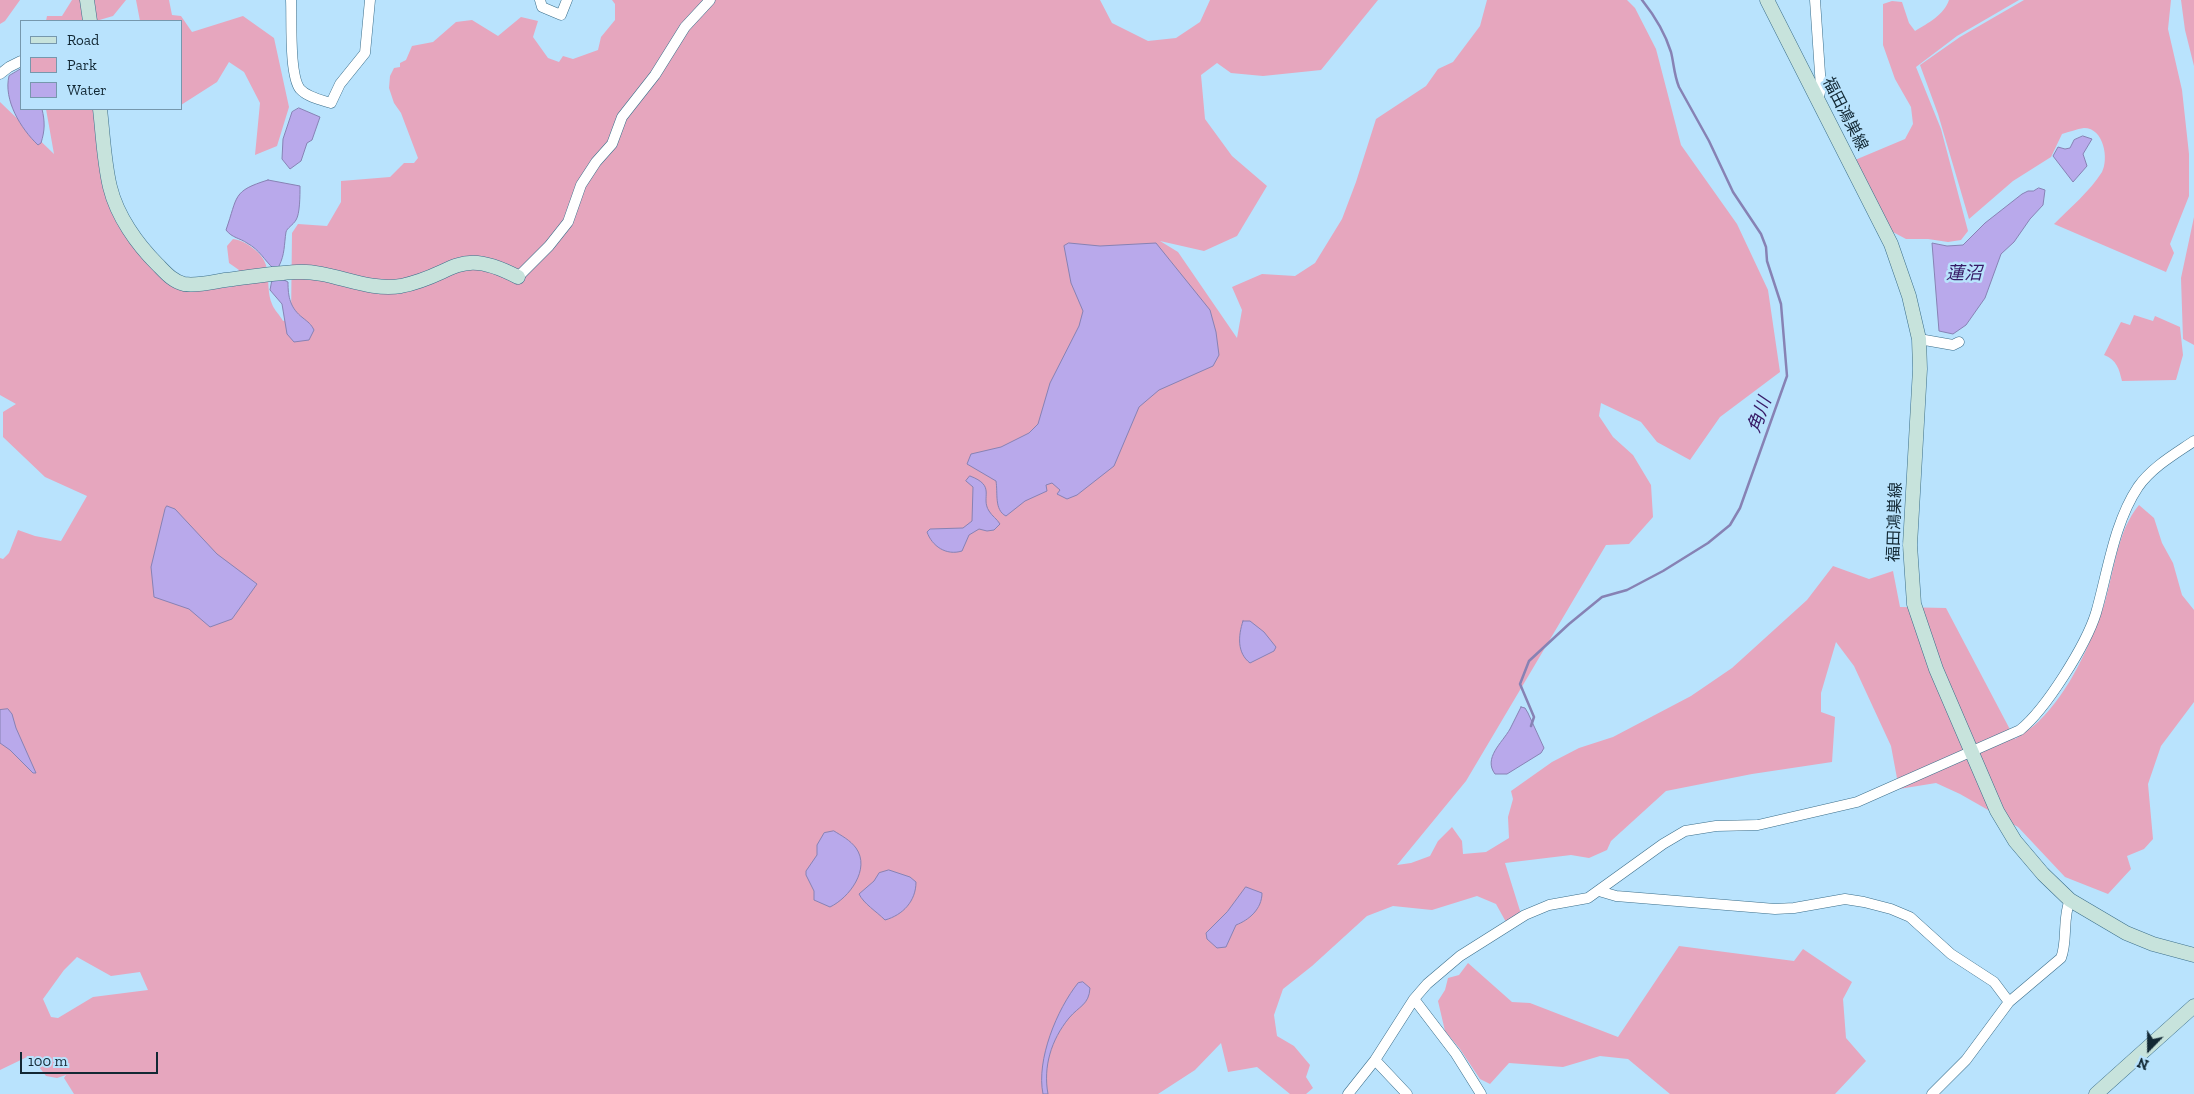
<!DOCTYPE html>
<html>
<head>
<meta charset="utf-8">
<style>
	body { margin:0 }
	#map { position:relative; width:2194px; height:1094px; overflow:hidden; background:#b9e3fd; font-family:"Zilla Slab",serif }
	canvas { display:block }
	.legend { position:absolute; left:20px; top:20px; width:162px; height:90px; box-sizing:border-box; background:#b9e3fd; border:1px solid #7698ad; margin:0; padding:6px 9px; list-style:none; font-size:15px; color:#122834 }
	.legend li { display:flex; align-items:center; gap:10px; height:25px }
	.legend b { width:25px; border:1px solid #7698ad }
	.north { position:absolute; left:2124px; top:1024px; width:50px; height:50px; -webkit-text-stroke:4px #b9e3fd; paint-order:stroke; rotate:202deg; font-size:14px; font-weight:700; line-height:20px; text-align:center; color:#122834 }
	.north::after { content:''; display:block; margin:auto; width:18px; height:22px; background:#122834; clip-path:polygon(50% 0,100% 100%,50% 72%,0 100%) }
	.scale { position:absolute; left:20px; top:1052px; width:138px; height:22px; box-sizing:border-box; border:2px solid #122834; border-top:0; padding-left:6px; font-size:15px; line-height:18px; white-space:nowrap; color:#122834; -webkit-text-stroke:4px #b9e3fd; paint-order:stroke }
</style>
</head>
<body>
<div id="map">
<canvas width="2194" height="1094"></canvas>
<ul class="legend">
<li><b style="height:6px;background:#c7e3dc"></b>Road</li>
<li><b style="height:14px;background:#e6a6be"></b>Park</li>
<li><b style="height:14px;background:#b9a9eb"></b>Water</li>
</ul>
<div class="north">N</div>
<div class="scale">100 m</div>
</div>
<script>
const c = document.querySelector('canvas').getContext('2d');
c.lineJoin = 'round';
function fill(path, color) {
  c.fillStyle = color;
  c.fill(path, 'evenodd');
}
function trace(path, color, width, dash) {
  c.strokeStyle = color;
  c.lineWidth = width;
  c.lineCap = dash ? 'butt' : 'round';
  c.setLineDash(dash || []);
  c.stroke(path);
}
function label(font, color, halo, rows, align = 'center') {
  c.font = font + ' "Zilla Slab","Noto Sans JP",serif';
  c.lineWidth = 5;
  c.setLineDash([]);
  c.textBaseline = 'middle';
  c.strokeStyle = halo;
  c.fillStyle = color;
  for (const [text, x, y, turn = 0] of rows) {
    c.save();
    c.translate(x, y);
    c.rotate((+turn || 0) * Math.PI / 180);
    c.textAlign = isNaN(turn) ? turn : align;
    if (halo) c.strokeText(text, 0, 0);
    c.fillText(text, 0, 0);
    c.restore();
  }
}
fill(new Path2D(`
	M0,0h20l-15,21 -5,3z
	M72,0h54l-13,16 -17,5h-50l1,-5h15z
	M136,0h33l3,15 9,1 11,16 51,-16 31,22 15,69 -12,39 -22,9 5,-52 -16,-31 -15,-10 -12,20 -36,23v-84h-41z
	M612,0h488l12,23 36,18 28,-3 24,-16 10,-22h168l-57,70 -58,6 -32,-3 -14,-10 -16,12 4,44 27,37 35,30 -30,50 -33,15 -44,-10 18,11 59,86 5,-28 -10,-23 30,-13 33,2 20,-13 27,-44 14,-37 20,-63 50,-33 12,-17 15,-7 27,-36 7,-26h140l8,8 21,41 25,96 56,79 31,66 12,82 -60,45 -30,43 -33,-18 -16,-20 -40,-19 -2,13 14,21 20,18 18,30 2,32 -24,27 -23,1 -140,236 -69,84 14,-2 19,-7 8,-15 14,-14 10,14 1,13 23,-2 23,-14 -1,-21 5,-18 -2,-8 41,-29 27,-14 34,-11 78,-41 41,-28 75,-68 26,-34 36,13 24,-8 7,36 46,1 69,131c8,-6 17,-11 24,-18 31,-30 51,-76 65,-116 10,-32 13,-74 35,-100l15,13 8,25 11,20 9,32 12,15v92l-33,44 -13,38 5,55 -9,10 -17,7 4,13 -23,25 -43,-17 -47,-50 -58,-33 -24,-11 -37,6 -8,-43 -37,-80 -18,-24 -15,51v19l14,5 -3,45 -80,12 -86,17 -55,50 -4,9 -18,8 -18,-3 -66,8 16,51 -15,8 -10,-18 -19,-8 -45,14 -39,-4 -26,10 -55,50 -29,23 -9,26 3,21 17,10 16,19 -4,12 7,11 -7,6h-16l-33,-27 -29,5 -7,-29 -26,27 -37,24h-1084l-10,-16 2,-3 -9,3 -11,-2 -10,-13 -9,-6 -27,13v-512l3,1 6,-6 9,-23 17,6 26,5 26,-45 -42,-19 -42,-40v-25l13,-8 -16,-9v-293l54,52 -8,-45h51l21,110 68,70 46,-2 3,-11 4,-6 -10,-7 -2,-17 6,-7c8,1 15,5 21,10 21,16 10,35 18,55 2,6 8,11 11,17l8,-2 1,-86 6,-9 29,2 14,-24v-21l49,-4 14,-14h10l4,-5 -17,-45 -7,-10 -5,-15 1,-12 4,-8 6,-1v-4l6,-3 6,-14 21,-4 23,-20 16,-2 26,16 23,-19 17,4 -5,16 15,21 11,4 4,-6 10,3 25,-9 3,-13 14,-17v-16zM77,957l34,19 29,-4 8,18 -55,7 -35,21 -7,-1 -8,-18 21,-29z
	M1949,0h70l-62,36 -41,31 25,62 27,102 -7,9 -13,2 -20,-3h-22l-15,-8 -36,-71 50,-21 8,-15 -2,-17 -16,-28 -12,-34v-41l9,-3 10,1 7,21 6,8c13,-8 29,-16 34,-31z
	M2024,0h147l-3,29 14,61 7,64v42l-19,48 4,9 -8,19 -112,-48c16,-16 36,-33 48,-52 7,-13 2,-44 -18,-44 -7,1 -15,4 -22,6l-11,23 -38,24 -44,38 -31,-105 -18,-49 40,-28z
	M2181,0h13v66l-9,-36z
	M2194,217v128l-11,-6 -2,-61z
	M2134,315l19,6 2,-5 25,11 3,28 -7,25 -54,1c-3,-12 -5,-21 -18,-26l17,-33 9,3z
	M1679,946l115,15 9,-12 49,33 -9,17 3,39 20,23 -31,33h-165l-42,-35 -28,-3 -37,11 -54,-4 -19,21 -10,-5 -20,-30 -15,-18 -7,-30 7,-11 3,-12 11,-3 9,-12 44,39 18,1 88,34z`), '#e6a6be');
const water = new Path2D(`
	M21,69v40h21c3,13 3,21 -1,34l-3,2c-17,-16 -35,-45 -29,-69z
	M299,108l21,9 -8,23 -5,3 -6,18 -11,8 -8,-10 1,-20 9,-27z
	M2083,136l9,3 -9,15 4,12 -14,16 -20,-26 5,-9 7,2 5,-1 4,-8z
	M268,180l32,6c0,9 0,28 -4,34 -3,5 -9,8 -10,12 -2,13 -1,22 -7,34l3,13 6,3c0,15 2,26 15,36 5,4 8,6 11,12l-5,10 -15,2 -7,-8 -5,-30 -12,-14 4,-21c-10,-9 -14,-19 -27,-26 -7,-5 -15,-5 -21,-13 12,-34 6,-39 42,-50z
	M2039,188l6,2 -2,15 -13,14 -16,23 -13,12 -16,44 -19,27 -13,9 -14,-3 -7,-88 15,3 16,-1 22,-22 37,-29 6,-3h5z
	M1069,243l31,3 56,-3 54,67 6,22 3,23 -6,11 -54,24 -20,17 -25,59 -37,29 -10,4 -10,-5 3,-4 -8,-7 -6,2 1,6 -22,10 -19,15c-12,-6 -8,-23 -10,-35l-29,-17 4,-10 30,-7 28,-14 9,-9 12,-41 29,-57 4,-15 -12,-28 -7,-37z
	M970,476c27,10 10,21 19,35 3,5 8,8 11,13l-6,6 -7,1 -8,-2 -10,6 -7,16c-16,5 -30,-5 -35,-19l3,-3 33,-1 9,-7 1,-34 -7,-6z
	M167,506l8,3 42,45 40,30 -25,35 -22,8 -21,-18 -35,-12 -3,-30 14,-58z
	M1243,621h7l14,11 12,15 -2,4 -24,12c-13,-10 -12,-27 -7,-42z
	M1521,707l4,1 3,5 16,35 -3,5 -34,21h-12c-12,-16 7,-31 15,-45 4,-7 7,-15 11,-22z
	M8,709l4,5 4,14 20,45h-3l-23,-23 -10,-7v-33z
	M834,831c8,5 16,9 22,17 15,21 -7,50 -26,59l-16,-7v-9l-8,-16v-4l11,-16v-10l7,-12z
	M889,870l21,7 6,5c0,19 -13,33 -31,38 -9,-9 -21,-16 -26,-26l15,-13 5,-8z
	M1246,887l16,6c0,16 -13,27 -26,32l-10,22 -9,1 -10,-9 -1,-6 21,-21z
	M1083,982l7,6c-1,17 -11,18 -21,30 -18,22 -26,49 -21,76h-5c-7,-34 14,-85 35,-111z`);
fill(water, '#b9a9eb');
trace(water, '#8782b4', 1);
trace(new Path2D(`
	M1531,726l3,-9 -14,-33 9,-23 40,-37 33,-27 25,-7 36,-19 45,-28 22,-18 10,-17 47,-132 -6,-72 -14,-43 -1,-14 -5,-13 -28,-42 -24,-51 -30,-54c-5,-12 -5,-23 -8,-35 -6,-19 -17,-37 -29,-52`), '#8782b4', 2.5);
const street = new Path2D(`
	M291,0c1,19 -2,75 9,89 7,8 21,11 31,14l9,-19 25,-31 5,-53
	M540,0l2,7 19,8 6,-15
	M1815,0l6,88 -3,13
	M0,74l9,-7 12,-6
	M518,277l31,-31 19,-24 13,-37 15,-23 16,-18 10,-27 33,-42 30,-48 25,-27
	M1919,339l34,6 6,-3
	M1599,891l17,5 159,13 19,-1 51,-9 19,3 27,7 19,8 41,37 43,28 15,20
	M1414,999l42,55 25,40
	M1375,1060l32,34
	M1348,1094l27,-34 39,-61 13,-15 33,-28 65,-41 24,-10 39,-7 75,-54 22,-13 31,-5 42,-1 99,-23 163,-72c26,-21 66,-85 76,-117 12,-42 18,-90 42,-126 14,-20 37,-33 56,-46
	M1932,1094l34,-34 43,-58 52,-44c7,-18 1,-40 9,-58`);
const secondary = new Path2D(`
	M87,0l3,21
	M1767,0l124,244 18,52 10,43 1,30 -10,176 4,59 22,65 61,142 18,30 28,33 27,26 56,33 27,11 41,11
	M100,109c3,26 4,53 10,78 7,29 27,57 47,77 8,8 15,17 27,20 14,2 28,-2 41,-4 24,-3 48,-7 72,-8 35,-2 69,20 104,14 55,-11 56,-41 117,-9
	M2096,1094l98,-88`);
trace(street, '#3b6e8a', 11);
trace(secondary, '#3b6e8a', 15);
trace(street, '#fff', 10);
trace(secondary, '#c7e3dc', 14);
label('16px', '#122834', '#b9e3fd', [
	["福田鴻巣線",1845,114,63],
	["福田鴻巣線",1895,522,-88]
]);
label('italic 18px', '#371a66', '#b9e3fd', [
	["蓮沼",1964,274],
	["角川",1760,415,-70]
]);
</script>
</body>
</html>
